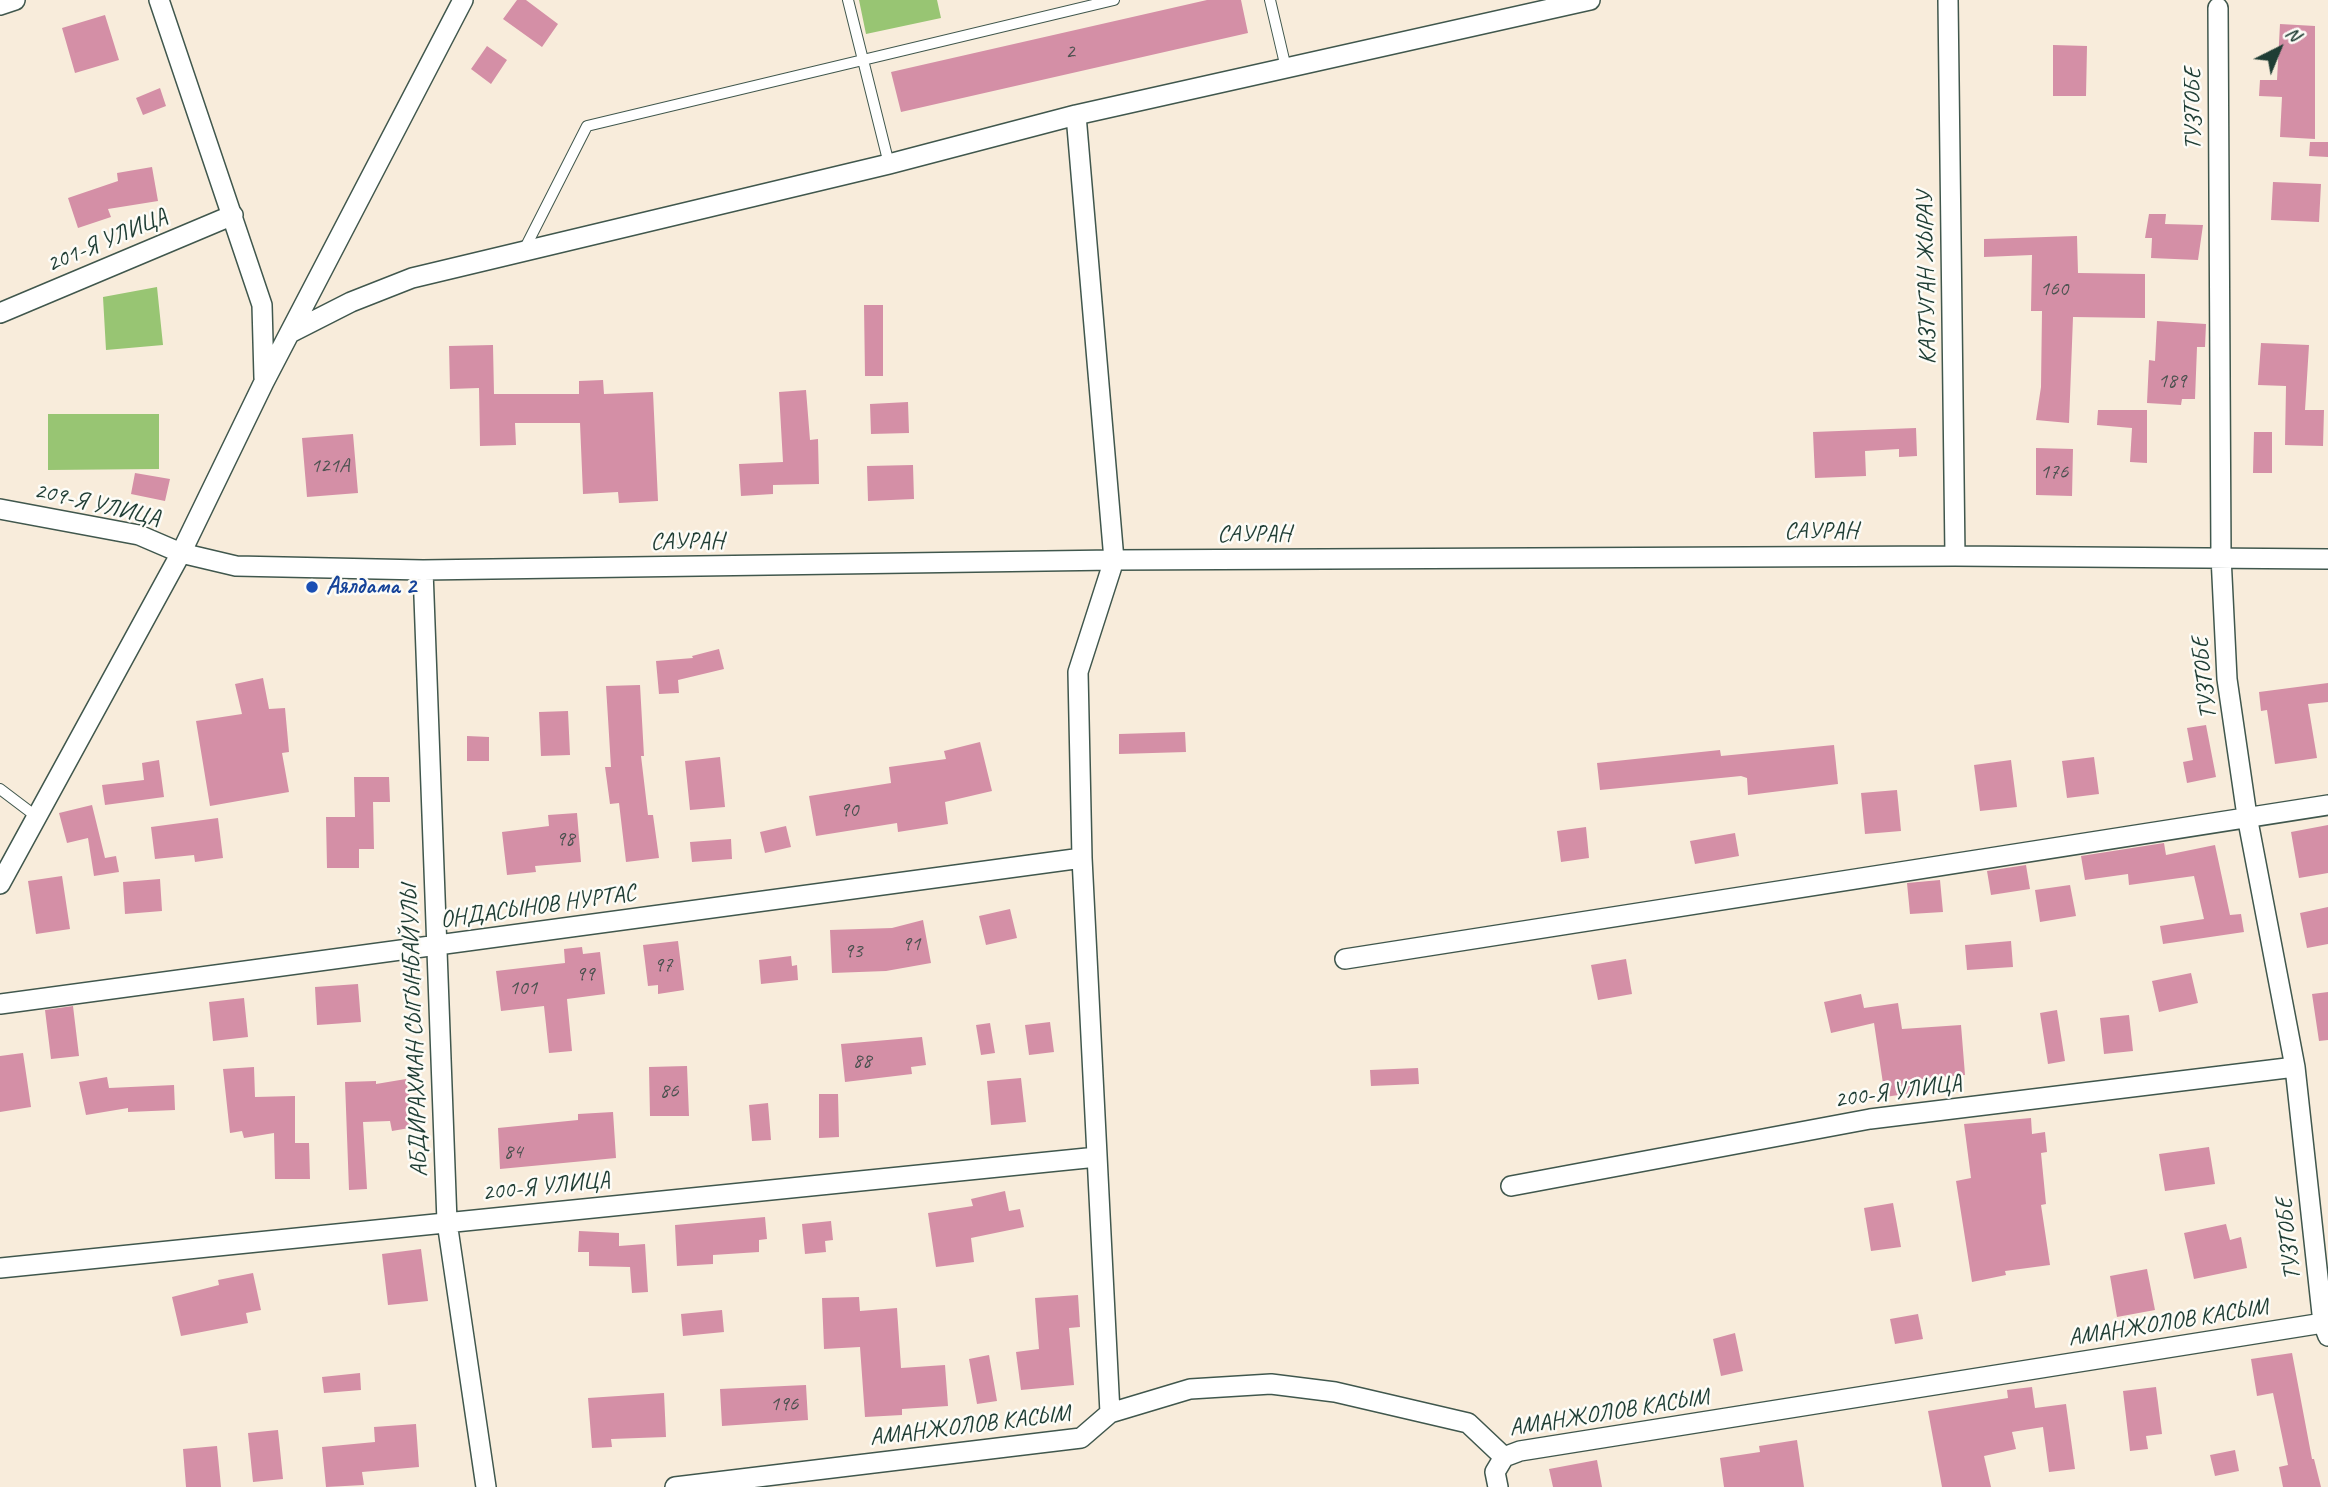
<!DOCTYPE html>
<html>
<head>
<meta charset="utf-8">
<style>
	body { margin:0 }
	#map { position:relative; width:2328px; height:1487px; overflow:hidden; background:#f8ecdb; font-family:Caveat,sans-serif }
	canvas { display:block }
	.north { position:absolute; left:2244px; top:14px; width:70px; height:70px; -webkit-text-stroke:5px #fdfcf7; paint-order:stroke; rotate:43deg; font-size:19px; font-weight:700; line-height:28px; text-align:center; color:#1f3d34 }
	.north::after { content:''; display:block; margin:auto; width:24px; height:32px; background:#1f3d34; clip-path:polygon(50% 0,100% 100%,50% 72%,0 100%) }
</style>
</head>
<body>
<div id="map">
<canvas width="2328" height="1487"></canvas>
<div class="north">N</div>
</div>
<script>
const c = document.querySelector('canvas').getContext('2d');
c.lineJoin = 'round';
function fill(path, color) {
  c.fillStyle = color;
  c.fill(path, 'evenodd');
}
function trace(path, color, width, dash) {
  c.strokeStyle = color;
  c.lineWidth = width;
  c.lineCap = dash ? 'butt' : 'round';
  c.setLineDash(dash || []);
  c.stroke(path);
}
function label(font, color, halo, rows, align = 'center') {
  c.font = font + ' Caveat,sans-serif';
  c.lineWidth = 5;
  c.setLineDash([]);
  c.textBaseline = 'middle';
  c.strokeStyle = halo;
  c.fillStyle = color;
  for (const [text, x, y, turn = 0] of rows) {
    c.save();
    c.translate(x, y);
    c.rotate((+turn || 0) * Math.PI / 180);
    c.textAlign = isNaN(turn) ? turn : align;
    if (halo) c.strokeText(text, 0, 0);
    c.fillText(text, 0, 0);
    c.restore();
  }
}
fill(new Path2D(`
	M859,0h78l4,18 -75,16z
	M157,287l6,58 -57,5 -3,-53z
	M48,414h111v55l-111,1z`), '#98c573');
fill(new Path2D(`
	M517,0h9l32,24 -16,23 -39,-28z
	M1207,0h34l7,33 -347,79 -10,-40z
	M105,15l14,45 -44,13 -13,-45z
	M2280,24l35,2v113l-35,-2 2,-40 -23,-1 1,-16h17z
	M2053,45l34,1 -1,50h-33z
	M487,46l20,14 -16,24 -20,-15z
	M160,88l6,18 -23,9 -7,-17z
	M2310,142h18v15l-19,-1z
	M152,167l6,34 -50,8 3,8 -33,11 -10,-30 50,-17 -1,-8z
	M2273,182l48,2 -2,38 -48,-2z
	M2149,214h17l-1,10 38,1 -5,35 -47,-2 1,-20h-7z
	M2077,236l1,37 67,1v44l-72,-1 -4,106 -33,-3 5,-33 1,-76h-11l1,-56 -48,2v-18z
	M864,305h19v71h-18z
	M2157,321l49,3 -1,23h-8l-2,52h-13l-1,6 -34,-2 2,-43 6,1z
	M2261,343l48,2 -4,65h19l-1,36 -38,-1 1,-59 -28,-1z
	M493,345l1,49h85v-13l24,-1 1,14 49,-2 5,109 -39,2 -1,-11 -35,2 -3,-71h-65l1,22 -36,1 -1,-58 -29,1 -1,-43z
	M806,390l4,50 8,-1 1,45 -46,1v9l-32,2 -2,-32 44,-2 -4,-70z
	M908,402l1,31 -38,1 -1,-30z
	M2098,410h49v53l-17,-1 2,-34 -35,-3z
	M1916,428l1,28 -18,1v-8l-34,2 1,25 -51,2 -2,-46z
	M2254,432h18v41h-19z
	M353,434l5,59 -51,4 -5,-59z
	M2036,448l37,1 -1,47 -36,-1z
	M913,465l1,34 -46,2 -1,-35z
	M135,473l35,6 -5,22 -34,-7z
	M719,649l5,20 -46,11 1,13 -20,1 -3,-33 37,-3 -1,-2z
	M263,678l6,31 16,-1 4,44 -7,1 7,39 -79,14 -14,-85 46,-7 -7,-30z
	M2328,683v19l-20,2 9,54 -42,6 -8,-54 -6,1 -2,-19z
	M640,685l4,71h-3l7,59h5l6,43 -33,4 -7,-59 -9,1 -5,-37h6l-5,-81z
	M568,711l2,44 -29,1 -2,-44z
	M2206,725l10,52 -29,6 -4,-21 10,-2 -6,-32z
	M1185,732l1,20 -67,2v-20z
	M467,736l22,1v24h-22z
	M980,742l12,49 -47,11 3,22 -50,8 -1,-9 -81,13 -7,-40 82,-13 -2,-16 57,-8 -2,-8z
	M1834,745l4,39 -90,11 -1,-17 -6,-2 -141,14 -3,-27 123,-13 1,6z
	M720,757l5,50 -35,3 -5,-49z
	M2094,757l5,37 -32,4 -5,-37z
	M159,760l5,37 -59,8 -3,-20 42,-5 -2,-17z
	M2011,760l6,47 -37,4 -6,-46z
	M354,777h35l1,25h-17l1,47h-15v19h-32l-1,-51h29z
	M1897,790l4,41 -36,3 -4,-41z
	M92,805l13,53 11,-2 3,16 -25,4 -6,-38 -21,5 -8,-30z
	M577,813l4,49 -46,4 1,6 -29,3 -5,-43 47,-6 -1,-11z
	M218,818l5,40 -28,4 -1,-7 -39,4 -4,-32z
	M2328,825v48l-29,5 -8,-46z
	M786,826l5,21 -26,6 -5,-21z
	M1586,827l3,31 -28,4 -4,-31z
	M1735,833l4,23 -44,8 -5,-23z
	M731,839l1,20 -40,3 -2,-20z
	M2164,843l2,12 49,-10 15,70 11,-1 3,18 -81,12 -3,-18 44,-7 -10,-43 -65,9 -1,-11 -43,6 -4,-24z
	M2026,865l4,24 -39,6 -4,-24z
	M62,876l8,53 -34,5 -8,-53z
	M160,879l2,32 -37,3 -2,-32z
	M1940,880l3,32 -33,2 -3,-31z
	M2070,885l6,31 -36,6 -5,-32z
	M2328,907v37l-21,4 -7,-35z
	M1010,909l7,29 -31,7 -7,-29z
	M923,920l8,43 -45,8 -54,2 -2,-43 62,-2z
	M678,941l6,49 -26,4v-9l-10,1 -5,-41z
	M2011,941l2,26 -46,3 -2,-25z
	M582,947l1,7 17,-2 5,42 -38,5 5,52 -23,2 -5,-47 -43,5 -5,-40 69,-8 -1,-14z
	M791,956l1,10 5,-1 1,15 -37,4 -2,-24z
	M1626,959l6,35 -34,6 -7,-35z
	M2191,973l7,30 -39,9 -7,-31z
	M358,984l3,38 -44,3 -2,-38z
	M2328,992v48l-9,1 -7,-47z
	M1861,994l3,14 34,-5 4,26 59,-4 4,50 -55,5 2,13 -27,4 -11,-74 -43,10 -7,-31z
	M244,998l4,39 -35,4 -4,-39z
	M73,1006l6,50 -28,3 -6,-49z
	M2057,1010l8,51 -17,3 -8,-51z
	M2129,1015l4,36 -29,3 -4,-36z
	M1050,1022l4,30 -25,3 -4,-30z
	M990,1023l5,30 -14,2 -5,-30z
	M922,1037l4,28 -15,2 1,7 -67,8 -4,-38z
	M23,1053l8,54 -31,5v-56z
	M687,1066l2,50h-39l-1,-49z
	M254,1067l1,30 40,-1v47h14l1,36h-35l-1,-46 -30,5 -2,-7 -12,2 -7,-64z
	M1418,1068l1,16 -48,2 -1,-16z
	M107,1077l2,11 65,-3 1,25 -47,2v-4l-42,7 -7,-33z
	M1021,1078l5,44 -35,3 -4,-44z
	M406,1079l9,48 -23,4 -2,-10 -27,1 4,67 -18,1 -4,-108 31,-1v3z
	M819,1094h19l1,43 -20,1z
	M768,1103l3,37 -19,1 -3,-36z
	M613,1112l3,46 -116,11 -2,-41 80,-8v-6z
	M2031,1118l1,16 13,-2 2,20 -6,1 5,51 -5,1 9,60 -45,6 1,4 -34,7 -16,-101 15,-3 -7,-54z
	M2209,1147l6,37 -50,7 -6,-37z
	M1005,1191l4,20 11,-2 4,18 -53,11 3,24 -38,5 -8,-54 45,-7 -2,-7z
	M1893,1203l8,44 -30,4 -7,-43z
	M765,1217l2,22 -8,1v12l-46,3v9l-36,2 -2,-41z
	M831,1221l2,19 -8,1 1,11 -21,2 -3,-30z
	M2226,1224l4,16 11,-3 6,31 -53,11 -10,-46z
	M579,1231l40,2v13l26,-2 3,48 -16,1 -2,-26 -41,-1v-14h-11z
	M421,1249l7,52 -40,4 -6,-51z
	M2147,1269l8,41 -38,7 -7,-41z
	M253,1273l8,37 -15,3 2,10 -67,13 -9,-39 47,-12 -1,-5z
	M1078,1295l2,32 -11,1 5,57 -53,5 -5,-38 23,-3 -4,-51z
	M859,1297l1,14 37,-3 4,60 44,-3 3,41 -46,3v6l-37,2 -5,-70 -36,2 -2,-51z
	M722,1310l2,22 -41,4 -2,-22z
	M1918,1314l5,25 -28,5 -5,-25z
	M1735,1333l8,38 -22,5 -8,-37z
	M2292,1353l20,106h2l7,28h-38l-4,-20 9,-2 -15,-72 -16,3 -6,-37z
	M989,1355l8,46 -20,3 -8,-45z
	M360,1373l1,17 -37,3 -2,-16z
	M806,1385l2,35 -86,6 -2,-37z
	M2032,1387l3,21 31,-4 9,65 -26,3 -6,-45 -31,5 4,17 -32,7 7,31h-49l-14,-76 80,-13 -1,-8z
	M2156,1387l6,47 -16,2 2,13 -18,2 -7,-60z
	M664,1393l2,44 -55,2 1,8 -20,1 -4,-50z
	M416,1424l3,43 -57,5 2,13 -38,2 -4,-40 53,-5 -1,-15z
	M278,1430l5,49 -30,3 -5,-49z
	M1797,1440l7,47h-80l-4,-29 40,-6 -1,-6z
	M217,1446l4,41h-35l-3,-38z
	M2235,1450l4,21 -24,5 -5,-21z
	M1597,1460l5,27h-49l-4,-18z`), '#d48fa6');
const lane = new Path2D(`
	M848,0l41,164
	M1270,0l16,68
	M524,250l63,-124 527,-126
	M0,789l37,28`);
const street = new Path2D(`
	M159,0l103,305 2,73
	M1948,0l7,556
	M0,5l15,-5
	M2218,8l3,548 6,123 20,137 48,251 28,256 5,13
	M1076,115l38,445 -36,112 4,186 28,555
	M0,313l233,-98
	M290,333l61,-31 61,-24 477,-114 187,-49 514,-115
	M0,509l139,26 42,18 55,13 187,4 691,-10 841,-4 373,3
	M423,570l24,652 39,265
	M0,884l181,-331 83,-171 199,-382
	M1345,959l983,-154
	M0,1004l1082,-146
	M1511,1186l359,-67 425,-52
	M0,1268l1097,-111
	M675,1487l406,-49 29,-25 80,-24 81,-5 64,8 133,31 36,34 16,-6 803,-128
	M1498,1487l-3,-15 9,-15`);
trace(lane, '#40574d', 12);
trace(street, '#40574d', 22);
trace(lane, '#fff', 10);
trace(street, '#fff', 19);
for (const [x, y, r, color] of [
	[312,587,7,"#1a4fb4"]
]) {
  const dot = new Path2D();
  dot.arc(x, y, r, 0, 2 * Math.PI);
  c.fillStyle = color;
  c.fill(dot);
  trace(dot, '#fdfcf7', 2.5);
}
label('21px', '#4c5250', null, [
	["2",1070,52],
	["160",2054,289],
	["189",2172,381],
	["121А",330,466],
	["176",2054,472],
	["90",849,810],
	["98",565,839],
	["91",911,944],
	["93",853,951],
	["97",663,965],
	["99",585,974],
	["101",523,988],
	["88",862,1061],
	["86",669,1091],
	["84",513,1152],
	["196",784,1404]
]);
label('24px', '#1f3d34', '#fdfcf7', [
	["ТУЗТОБЕ",2194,109,-90],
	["201-Я УЛИЦА",107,241,-23],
	["КАЗТУГАН ЖЫРАУ",1927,278,-91],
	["209-Я УЛИЦА",97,505,13],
	["САУРАН",1821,532],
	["САУРАН",1254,535],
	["САУРАН",687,542,-1],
	["ТУЗТОБЕ",2205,678,-96],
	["ОНДАСЫНОВ НУРТАС",538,907,-8],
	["АБДИРАХМАН СЫГЫНБАЙУЛЫ",415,1031,-92],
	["200-Я УЛИЦА",1898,1092,-8],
	["200-Я УЛИЦА",546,1187,-6],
	["ТУЗТОБЕ",2289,1239,-96],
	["АМАНЖОЛОВ КАСЫМ",2168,1323,-9],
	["АМАНЖОЛОВ КАСЫМ",1609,1413,-9],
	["АМАНЖОЛОВ КАСЫМ",970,1426,-7]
]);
label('bold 24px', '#164399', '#fdfcf7', [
	["Аялдама 2",326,587]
], 'left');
</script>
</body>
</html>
